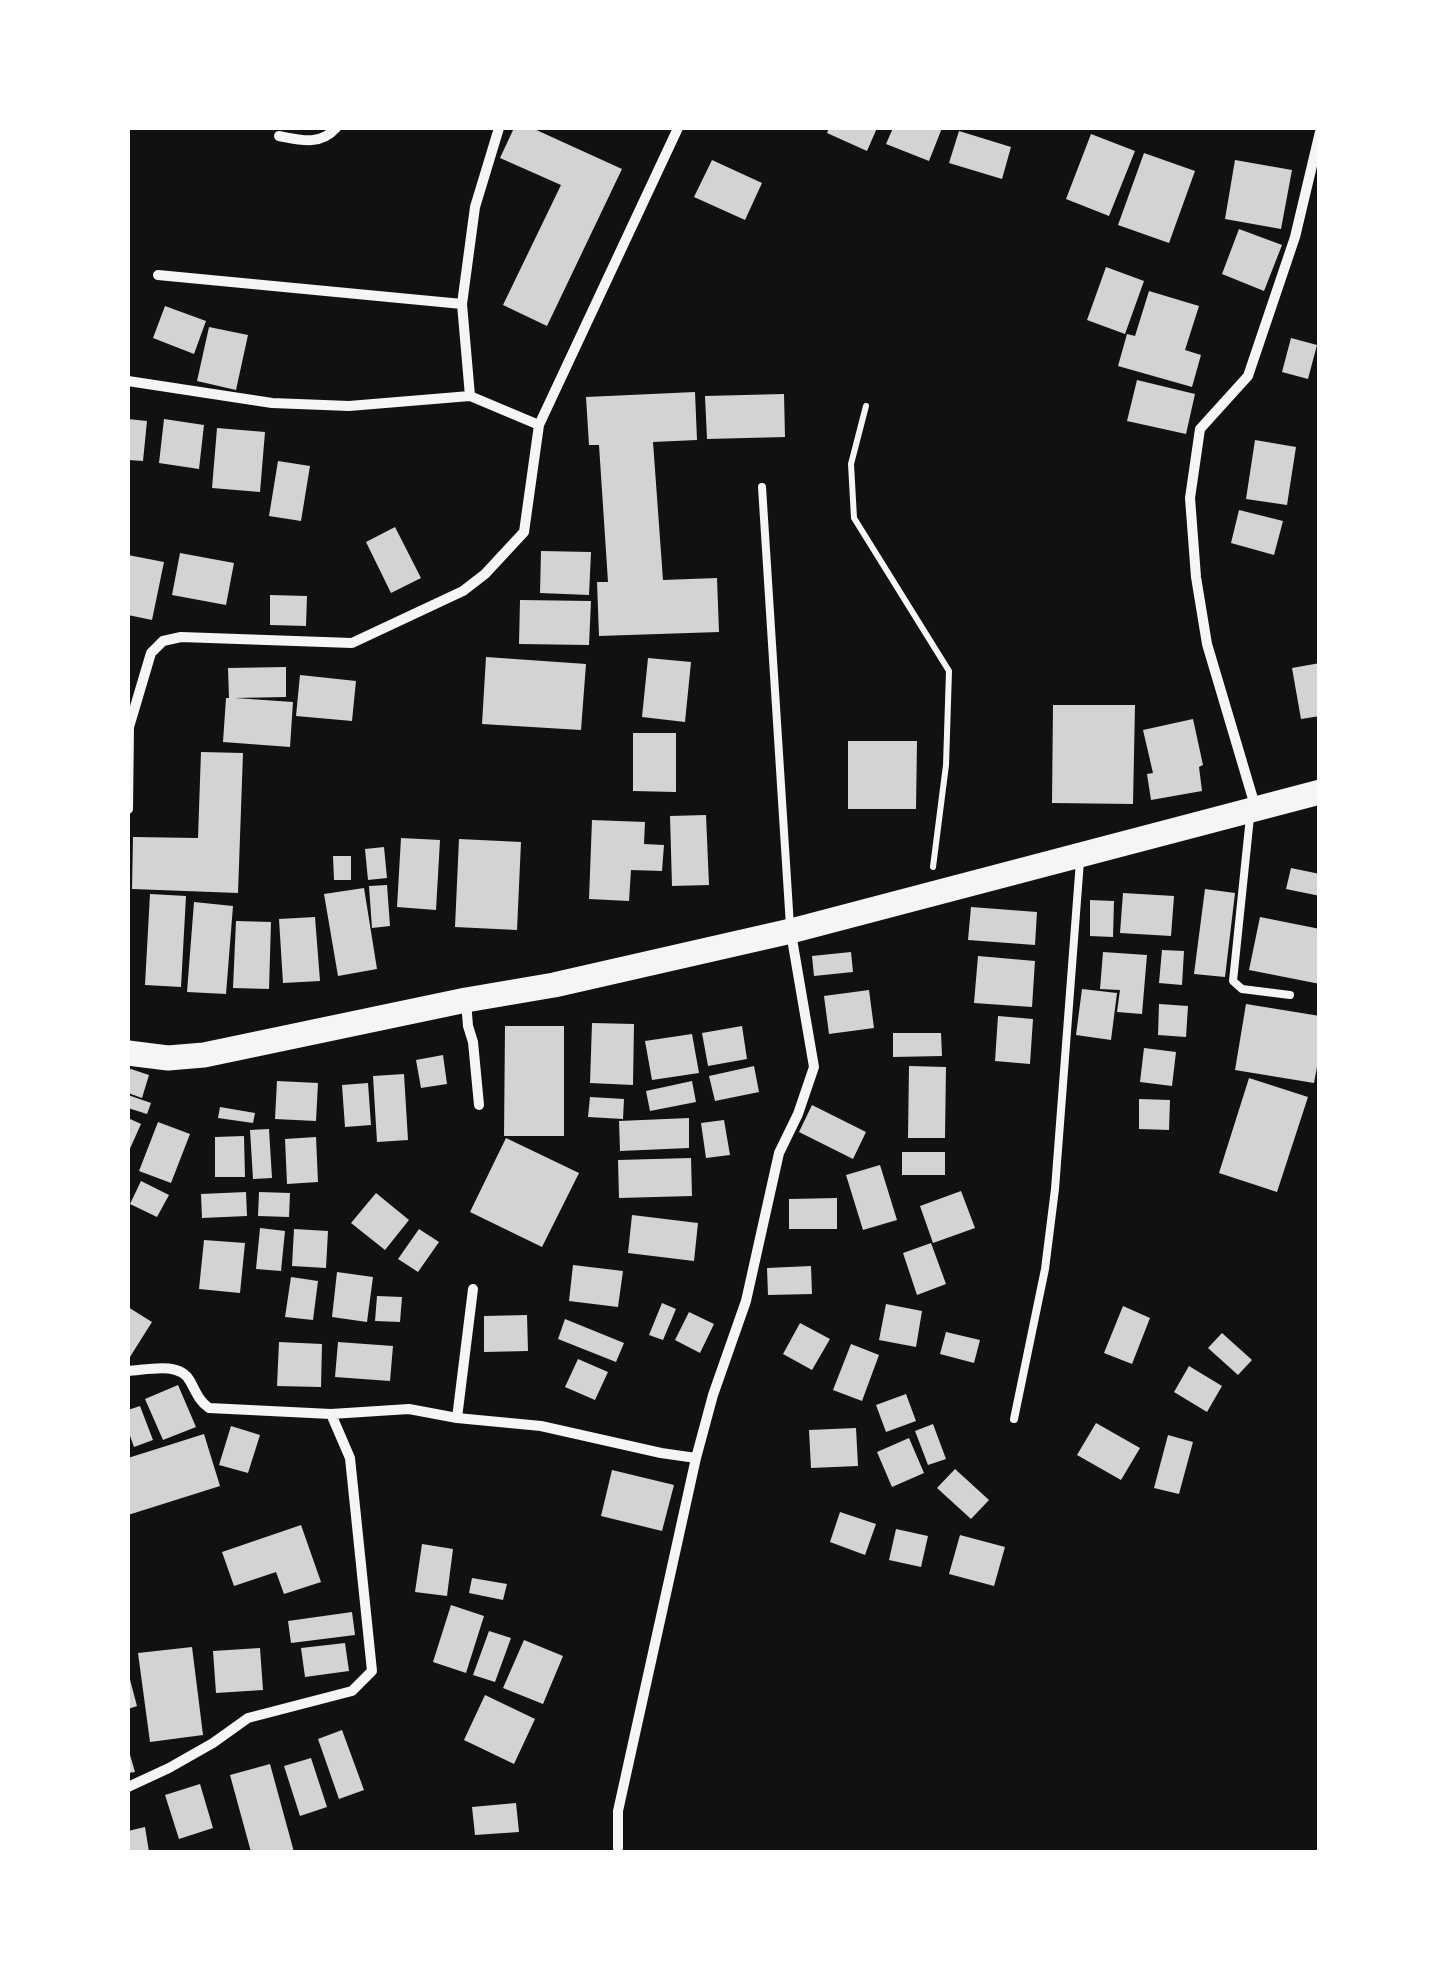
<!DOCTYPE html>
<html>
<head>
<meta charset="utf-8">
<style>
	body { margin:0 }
	#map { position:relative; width:1447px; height:1980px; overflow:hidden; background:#111; font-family:"DM Sans",sans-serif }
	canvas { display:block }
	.frame { position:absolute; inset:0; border:130px solid #fff; pointer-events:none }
</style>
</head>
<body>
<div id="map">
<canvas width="1447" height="1980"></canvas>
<div class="frame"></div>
</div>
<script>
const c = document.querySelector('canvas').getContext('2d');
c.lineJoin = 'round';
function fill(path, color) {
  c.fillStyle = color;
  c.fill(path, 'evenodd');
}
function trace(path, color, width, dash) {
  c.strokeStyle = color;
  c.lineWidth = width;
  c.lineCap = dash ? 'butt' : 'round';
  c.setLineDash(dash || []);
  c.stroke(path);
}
fill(new Path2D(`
	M514,128h18l90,41 -75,157 -44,-21 58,-120 -61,-27z
	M829,128h48l-10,23 -40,-18z
	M893,128h49l-13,33 -43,-17z
	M959,131l52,16 -9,32 -53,-16z
	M1091,134l44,17 -26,65 -43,-17z
	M1144,153l51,18 -26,72 -51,-18z
	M712,160l50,23 -17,37 -51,-23z
	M1235,160l57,10 -11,59 -56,-10z
	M1239,229l43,16 -18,46 -42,-17z
	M1106,267l38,14 -19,53 -38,-14z
	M1149,291l50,15 -14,44 16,5 -9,32 -74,-21 9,-32 8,2z
	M165,306l41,15 -12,33 -41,-16z
	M209,327l39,8 -12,55 -39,-9z
	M1291,338l26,7 -9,34 -26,-7z
	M1137,380l58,14 -9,40 -59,-13z
	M695,392l2,48 -44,2 10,138 54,-2 2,54 -120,4 -2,-54h11l-9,-137h-10l-3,-48z
	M784,394l1,43 -78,2 -2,-43z
	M128,419l19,2 -4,40 -15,-1z
	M164,419l40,6 -5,44 -40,-6z
	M217,428l48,4 -5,60 -48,-4z
	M1255,440l41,7 -9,58 -41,-6z
	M278,461l32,5 -9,55 -32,-5z
	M1239,510l44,11 -9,34 -43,-12z
	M395,527l26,51 -30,15 -25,-51z
	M541,551l50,1 -2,43 -49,-2z
	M180,553l54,10 -8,42 -54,-10z
	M128,555l36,7 -12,58 -24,-5z
	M270,595l37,1 -1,30 -36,-1z
	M520,600l71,1 -2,44 -70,-1z
	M486,657l100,7 -5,66 -99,-6z
	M648,658l43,4 -6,60 -43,-5z
	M1320,663v53l-19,3 -9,-51z
	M286,667v30l-51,1 58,4 -3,45 -67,-5 3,-44h3l-1,-30z
	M300,675l56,6 -4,40 -56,-5z
	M1053,705h82l-2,99 -81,-1z
	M1193,719l10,46 -4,2 3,24 -51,9 -4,-26 6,-1 -10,-43z
	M633,733h43v59l-43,-1z
	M848,741h69l-1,68h-68z
	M201,752l42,1 -5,140 -106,-4 1,-52 65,1z
	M706,815l3,70 -37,1 -2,-70z
	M592,820l53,2 -1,22 20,1 -2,26 -31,-1 -2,31 -40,-2z
	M401,838l39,2 -4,70 -39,-3z
	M459,839l62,3 -4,88 -62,-3z
	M384,847l3,31 -19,2 -3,-31z
	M333,856h18v24h-17z
	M1291,868l29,6v22l-34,-7z
	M387,885l3,41 -18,2 -3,-42z
	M364,888l13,81 -39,7 -14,-82z
	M1205,889l30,4 -10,84 -31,-3z
	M1123,893l51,3 -3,40 -51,-3z
	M150,894l36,2 -5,91 -36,-2z
	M1090,900l24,1 -1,36 -23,-1z
	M194,902l39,4 -7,88 -39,-2z
	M971,907l66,5 -2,33 -67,-5z
	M315,917l5,64 -37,2 -4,-64z
	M1260,917l60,12v55l-71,-14z
	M236,921l35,1 -2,67 -36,-1z
	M1162,950l22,1 -2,34 -23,-2z
	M851,952l2,20 -39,4 -2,-20z
	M1103,952l44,3 -5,59 -25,-2 3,-22 -20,-1z
	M978,956l57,5 -3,46 -58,-4z
	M1082,989l35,4 -6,47 -35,-5z
	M869,990l5,38 -45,6 -5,-38z
	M1159,1004l29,2 -2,31 -28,-2z
	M1246,1004l74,12v35l-6,32 -79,-13z
	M998,1016l35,3 -3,45 -35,-3z
	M592,1023l42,1 -1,61 -43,-2z
	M505,1026h59v110h-60z
	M742,1026l5,33 -39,7 -6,-33z
	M893,1033h48l1,23 -49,1z
	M692,1034l7,39 -47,7 -7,-39z
	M1144,1048l32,4 -4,34 -32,-4z
	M443,1055l4,29 -26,4 -5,-28z
	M754,1066l5,26 -44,9 -6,-25z
	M909,1066l37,1 -1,71h-37z
	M128,1068l21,7 -7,23 -14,-5z
	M404,1074l4,66 -31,2 -4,-66z
	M1249,1078l59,19 -31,95 -58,-19z
	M277,1081l41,2 -2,38 -41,-2z
	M692,1081l4,21 -46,9 -4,-20z
	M368,1083l3,42 -26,2 -3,-42z
	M128,1095l23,8 -4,11 -19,-6z
	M590,1097l34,2 -1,20 -35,-2z
	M1139,1099l31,1 -1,30 -30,-1z
	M812,1105l54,27 -13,27 -54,-27z
	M220,1107l35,6 -2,10 -35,-5z
	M128,1118l13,6 -13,29z
	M689,1118v30l-69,3 -1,-30z
	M724,1120l6,35 -24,3 -5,-35z
	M158,1122l32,12 -19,49 -32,-12z
	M269,1129l3,49 -19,1 -3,-49z
	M244,1136l1,41h-30v-40z
	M316,1137l2,45 -31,2 -2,-45z
	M506,1138l73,35 -37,74 -72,-35z
	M902,1152h43v23h-43z
	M691,1158l1,38 -73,2 -1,-38z
	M880,1165l17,55 -34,10 -17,-55z
	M141,1181l28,14 -12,22 -27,-13z
	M961,1191l14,37 -42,15 -13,-37z
	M246,1192l1,24 -45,2 -1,-24z
	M259,1192l31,1 -1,24 -31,-1z
	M376,1193l33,27 -24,30 -34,-27z
	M837,1198v31h-48v-30z
	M632,1215l66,8 -4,38 -66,-8z
	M260,1228l25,3 -4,40 -25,-2z
	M294,1229l34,2 -2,37 -34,-2z
	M419,1229l20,13 -21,30 -20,-13z
	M204,1240l41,3 -5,50 -41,-4z
	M931,1243l15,41 -29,11 -14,-42z
	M573,1265l50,6 -5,36 -49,-6z
	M811,1266l1,28 -44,1 -1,-27z
	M337,1272l36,5 -6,45 -35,-5z
	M291,1277l27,4 -5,39 -28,-3z
	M377,1296l25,1 -2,25 -25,-1z
	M662,1303l14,6 -13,31 -14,-5z
	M886,1304l36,7 -6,36 -37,-7z
	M1123,1306l27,12 -18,46 -28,-11z
	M128,1307l24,15 -24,38z
	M689,1312l25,12 -14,29 -25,-13z
	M527,1315l1,36 -44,1v-36z
	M565,1319l59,24 -8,19 -58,-23z
	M800,1323l30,16 -18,31 -29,-16z
	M946,1332l34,8 -6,23 -34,-9z
	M1222,1333l30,27 -14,15 -30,-27z
	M279,1342l43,2 -1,43 -44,-1z
	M338,1342l55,4 -3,35 -55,-4z
	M851,1344l28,11 -17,46 -29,-11z
	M578,1359l30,13 -13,28 -30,-13z
	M1189,1366l33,20 -15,26 -33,-20z
	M178,1385l18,42 -33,13 -18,-41z
	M906,1394l10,27 -30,11 -10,-27z
	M140,1406l13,34 -19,7 -6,-17v-20z
	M1096,1423l44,25 -19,32 -44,-25z
	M933,1424l13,35 -18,6 -13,-34z
	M231,1426l29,9 -12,38 -29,-8z
	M856,1428l2,38 -47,2 -2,-38z
	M204,1434l16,52 -92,29v-57z
	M1168,1435l25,7 -14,52 -25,-6z
	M909,1438l15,35 -32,14 -15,-35z
	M955,1469l34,31 -18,19 -34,-31z
	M612,1470l62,15 -12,46 -61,-15z
	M840,1512l36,12 -11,31 -35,-13z
	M301,1525l20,57 -37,12 -8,-22 -42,14 -12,-34z
	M896,1529l32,7 -7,31 -32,-7z
	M960,1535l45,12 -11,39 -45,-12z
	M422,1544l31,5 -6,47 -32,-4z
	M472,1578l35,6 -4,16 -34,-7z
	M451,1605l33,11 -18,57 -33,-11z
	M352,1612l3,23 -64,8 -3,-22z
	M489,1631l22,7 -16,44 -22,-7z
	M524,1640l39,16 -20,48 -40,-16z
	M345,1643l4,28 -44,6 -4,-29z
	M192,1647l11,88 -53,7 -12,-89z
	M260,1648l3,42 -47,3 -3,-42z
	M129,1676l8,30 -9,3v-32z
	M485,1695l50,24 -21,45 -50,-24z
	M342,1730l22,60 -25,9 -21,-60z
	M128,1748l7,24 -7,1z
	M311,1758l16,49 -27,9 -16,-50z
	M270,1764l24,88h-43l-21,-77z
	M200,1784l13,44 -34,11 -14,-44z
	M516,1803l3,29 -44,3 -3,-28z
	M145,1827l4,25h-21v-21z`), '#d3d3d3');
trace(new Path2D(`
	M866,406l-15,58 3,54 95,153 -3,94 -13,102`), '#f5f5f5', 6);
trace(new Path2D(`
	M762,487l28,439
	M1250,817l-17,164 9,8 48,6
	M1014,1419l31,-150 10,-80 25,-328`), '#f5f5f5', 8);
trace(new Path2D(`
	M279,136c21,4 41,10 57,-8
	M158,275l304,29
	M128,381l144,22 77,3 121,-10 69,29
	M470,396l-8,-92 13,-97 24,-79
	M128,809l1,-82 22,-74 12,-12 18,-4 171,6 111,-52 22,-17 39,-42 15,-107 139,-297
	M1256,809l-49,-165 -11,-67 -6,-79 10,-69 48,-53 47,-139 25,-105
	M466,1001l2,25 5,16 6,63
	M128,1371c19,-1 51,-10 62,10 6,11 9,20 19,27l122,6
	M457,1418l16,-129
	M128,1787l41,-19 44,-25 35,-25 104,-27 20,-20 -22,-213 -19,-44 78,-5 48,9 84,8 120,27 35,5
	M618,1848v-37l78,-353 17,-63 33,-94 33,-148 19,-39 16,-47 -23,-134`), '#f5f5f5', 10);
trace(new Path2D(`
	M128,1053l40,5 36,-3 262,-55 88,-15 237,-54 529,-139`), '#f5f5f5', 25);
</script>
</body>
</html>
